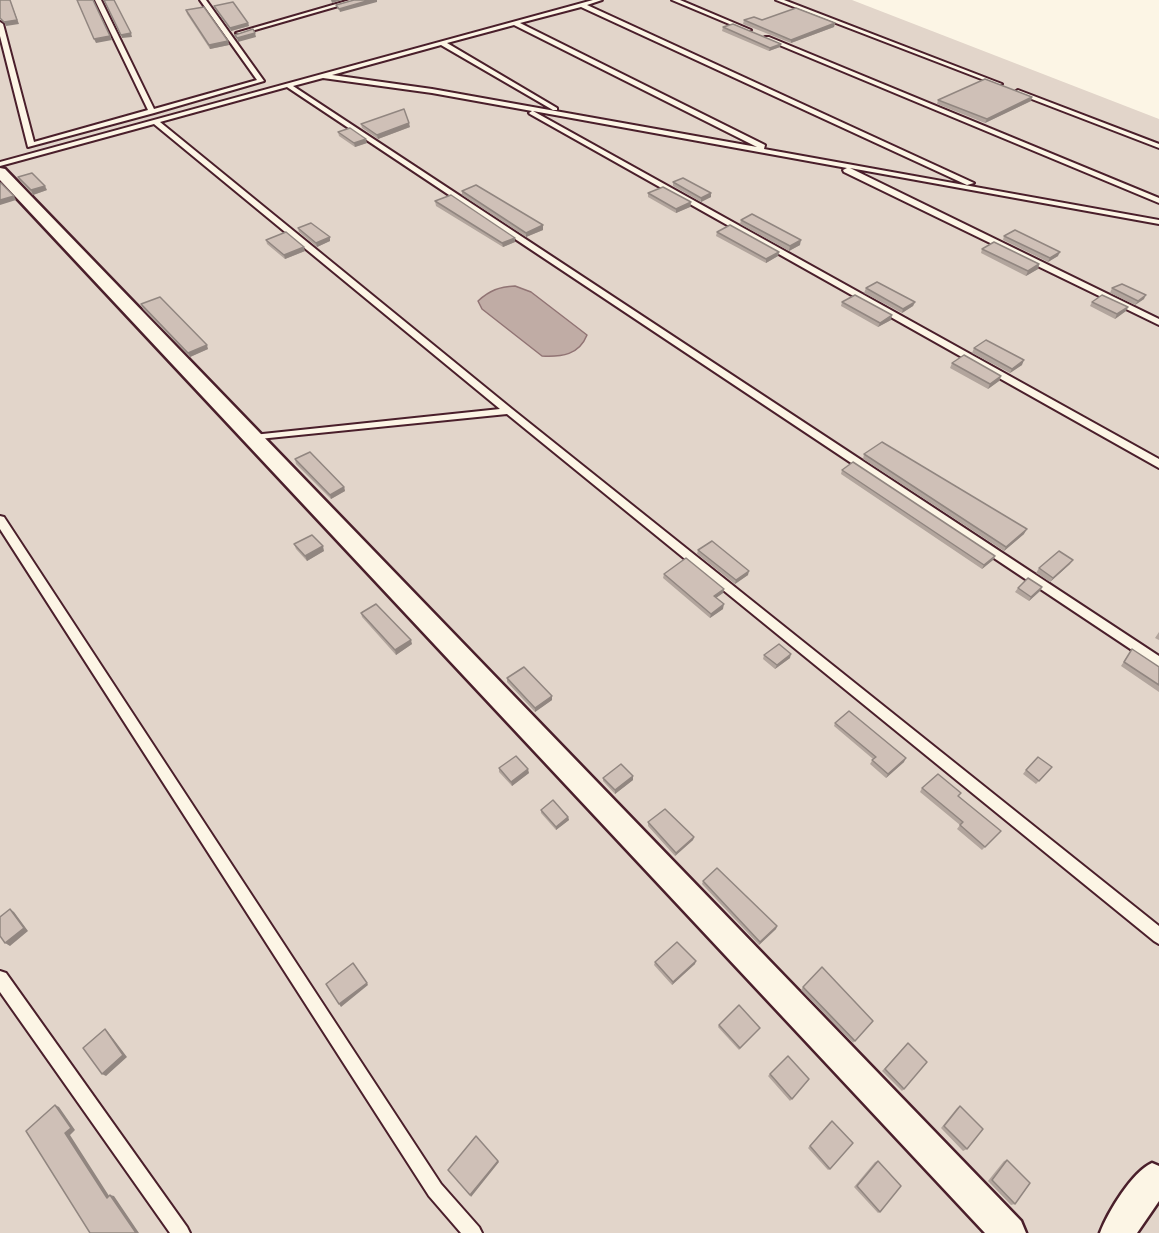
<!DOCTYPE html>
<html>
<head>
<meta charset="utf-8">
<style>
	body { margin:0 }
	canvas { display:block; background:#fcf5e5 }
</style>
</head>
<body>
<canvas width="1159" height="1233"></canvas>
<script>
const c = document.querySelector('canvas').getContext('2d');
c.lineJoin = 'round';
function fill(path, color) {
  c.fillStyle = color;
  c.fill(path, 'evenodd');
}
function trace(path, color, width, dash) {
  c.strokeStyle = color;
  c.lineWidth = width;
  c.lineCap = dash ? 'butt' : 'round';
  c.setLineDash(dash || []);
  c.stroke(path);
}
fill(new Path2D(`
	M0,0h852l307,119v1114h-1159z`), '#e2d5ca');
const water = new Path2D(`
	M515,286l16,6 56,43c-8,20 -25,22 -45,21l-60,-47 -4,-8c12,-11 21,-14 37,-15z`);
fill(water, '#c0aca5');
trace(water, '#917474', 1.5);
const lane = new Path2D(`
	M95,0h6l53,109 103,-29 -57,-80h6l58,81 -110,32 -126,34 -28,-111v-14l3,2 31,118 114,-32z
	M350,0h9l-118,34 -5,-1z
	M593,0h9l-15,5 387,178 -7,2 -386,-178 -61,16 245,122 -1,4 395,71v4l-309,-56 309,151v6l-315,-153 -1,-2 4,-2 -314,-57 626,348v9l-629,-354 -1,-1 3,-2 -100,-18 -109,-15 -30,8 866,570v12l-872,-581 -127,35 352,287 647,517v18l-5,-3 -647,-527 -258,26 -1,-2 5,-3 247,-26 -346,-285 -154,42v-4zM514,25l243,122 -325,-58 -100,-14 109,-30 112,65h4v-2l-110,-65z
	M672,0h8l71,30 -5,1z
	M776,0h8l218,84 -5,1z
	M765,37h4l390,161v5l-394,-164z
	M1018,90l141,54v4l-143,-55 -1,-1z
	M0,516l4,1 437,667 38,43 3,6h-21l-32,-37 -429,-667z
	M0,971l6,2 181,254 3,6h-20l-170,-241z`);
const street = new Path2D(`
	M0,168l5,1 1016,1052 5,12h-41l-985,-1053z
	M1152,1163l7,3v35l-22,32h-37c8,-21 32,-61 52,-70z`);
trace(lane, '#4a1f2b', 4);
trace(street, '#4a1f2b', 5);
fill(lane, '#fcf5e5');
fill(street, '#fcf5e5');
fill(new Path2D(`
	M214,6l34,17 1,3 -18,5 -16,-22z
	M186,10l42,31 1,4 -19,4 -23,-35z
	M744,20h18l73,3 -1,4 -43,16 -48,-19z
	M723,27l57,20 -11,4 -47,-20z
	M1032,97l-1,4 -46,22 -48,-19 1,-4z
	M361,124l49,3 -32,12 -16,-11z
	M338,132l29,11 -12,4 -16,-11z
	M18,177l29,13 -14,5 -13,-14z
	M673,182l38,15 -10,5 -28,-16z
	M462,191l81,34v5l-17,7 -64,-42z
	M648,193l43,9 -1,5 -14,6 -28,-16z
	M435,201l80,41 -12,5 -67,-41z
	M741,220l59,25 -11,6 -49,-27z
	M298,228l32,13 -13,6 -18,-15z
	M717,232l62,20 -1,4 -12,7 -50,-27z
	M1004,236l54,20 -10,6 -45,-22z
	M266,240l39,11 -20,8 -18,-15z
	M982,249l57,15 -1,5 -12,7 -45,-23z
	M866,288l49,14 -2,4 -11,7 -38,-20z
	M1112,288l32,11 -9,6 -25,-12z
	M842,302l49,18 -13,7 -37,-21z
	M1092,302l34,9 -11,8 -25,-13z
	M141,304l67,45 -18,8 -47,-48z
	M974,348l48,17 -12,8 -38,-20z
	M952,363l49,13 -2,5 -11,8 -38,-21z
	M864,454l160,80 -20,17 -141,-92z
	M295,459l49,28 1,4 -14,8 -35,-35z
	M842,470l153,86 -2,4 -11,9 -141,-95z
	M294,544l30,7 -17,10 -11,-12z
	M698,550l50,25 -13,9 -38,-30z
	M1070,564l-20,18 -14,-9 3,-5z
	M664,574l60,15 -1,4 -7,5 7,11 -13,9 -47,-40z
	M1042,587l-2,4 -11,10 -14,-9 3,-4z
	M361,613l51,31 -16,11 -34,-38z
	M1159,632v8l-4,-2z
	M1132,649l27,18v25l-38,-26z
	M764,655l26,3 -15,11 -12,-10z
	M507,678l45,18v4l-17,12 -28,-30z
	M835,723l69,39 -18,16 -16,-14 3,-5 -39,-33z
	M1052,767l-16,17 -13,-10 3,-4z
	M499,768l30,5 -17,13 -13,-14z
	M633,776v4l-18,14 -12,-13v-3z
	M922,788l36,8 43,35 -19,19 -25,-21 3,-4 -40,-33z
	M541,810l27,7 1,3 -13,10 -15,-17z
	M648,822l46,15 -1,3 -18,16 -27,-30z
	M703,881l74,45 -1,3 -17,16 -57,-61z
	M655,962l40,2 -23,21 -18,-20z
	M803,987l70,34 -20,22 -52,-53z
	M719,1025l41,3 -21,22 -21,-23z
	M908,1043l-4,46 -2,2 -20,-20z
	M788,1056l21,23 -19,22 -22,-25z
	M960,1106l7,43 -4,2 -22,-23 16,-20z
	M830,1122v47l-2,1 -20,-22z
	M1007,1160l8,44 -4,1 -23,-24 16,-20z
	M878,1161l2,51 -2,1 -24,-26 21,-25z`), '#b2a59d');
fill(new Path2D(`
	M10,0l9,24 -13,2 -2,-4z
	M331,0h11l-10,3z
	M370,0h7v2l-37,10 -1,-3z
	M248,23l1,3 -18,5 -1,-3z
	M835,23l-1,4 -43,16v-3z
	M131,33l1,4 -10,1 -1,-3z
	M255,33l1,4 -18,5 -1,-4z
	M110,36l2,4 -16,3 -2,-4z
	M228,41l1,4 -19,4 -1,-4z
	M781,44l-1,3 -11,4 1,-3z
	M1032,97l-1,4 -46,22 2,-4z
	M409,123l1,4 -32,12 -1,-4z
	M366,139l1,4 -12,4 -1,-4z
	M45,186l2,4 -14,5 -2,-5z
	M711,193v4l-10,5v-4z
	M14,196l2,4 -16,5v-5z
	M691,202l-1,5 -14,6v-4z
	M543,225v5l-17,7v-4z
	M330,237v4l-13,6 -1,-4z
	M515,238v4l-12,5 -1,-4z
	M801,240l-1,5 -11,6 1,-5z
	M304,247l1,4 -20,8 -1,-4z
	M779,252l-1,4 -12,7v-4z
	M1060,252l-2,4 -10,6 2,-4z
	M1039,264l-1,5 -12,7 2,-5z
	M1146,295l-2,4 -9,6 3,-4z
	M915,302l-2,4 -11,7 1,-4z
	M1128,307l-2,4 -11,8 2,-5z
	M892,315l-1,5 -13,7 2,-4z
	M207,345l1,4 -18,8 -2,-4z
	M1024,360l-2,5 -12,8 2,-4z
	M1001,376l-2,5 -11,8 2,-5z
	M344,487l1,4 -14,8 -1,-4z
	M1027,529l-3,5 -20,17 2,-4z
	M323,546l1,5 -17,10 -2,-5z
	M995,556l-2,4 -11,9 2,-4z
	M1073,560l-3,4 -20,18 3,-4z
	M749,571l-1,4 -13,9 1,-4z
	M1042,587l-2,4 -11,10 2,-4z
	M724,589l-1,4 -10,7 1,-4z
	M724,604l-1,5 -13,9 1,-4z
	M411,640l1,4 -16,11 -1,-5z
	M791,654l-1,4 -15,11 2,-4z
	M552,696v4l-17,12v-4z
	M906,758l-2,4 -18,16 2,-4z
	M528,769l1,4 -17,13 -1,-4z
	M633,776v4l-18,14v-4z
	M568,817l1,3 -13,10v-3z
	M694,837l-1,3 -18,16 1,-3z
	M10,909l4,3 14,19 -18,15 -5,-3z
	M777,926l-1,3 -17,16 1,-3z
	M696,961l-1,3 -23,21 1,-3z
	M367,983l1,2 -27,22 -2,-3z
	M105,1029l3,3 19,25 -21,19 -4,-2z
	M55,1105l4,2 16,23 -5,5 41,64 -4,-1 -42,-65z
	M498,1161l1,1 -28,35 -1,-2z
	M110,1195l4,1 25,37h-3z`), '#918680');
const building = new Path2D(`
	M0,0h10l7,20 -13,2 -4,-4z
	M77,0h16l17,36 -16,3z
	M104,0h10l17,33 -10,2z
	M354,0h16l-31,9 -3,-4z
	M233,2l15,21 -18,5 -16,-22z
	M204,7l24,34 -19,4 -23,-35z
	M796,8l39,15 -44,17 -47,-20 10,-3 8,3z
	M733,24l48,20 -11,4 -47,-21z
	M253,29l2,4 -18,5 -2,-3z
	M985,79l47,18 -45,22 -49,-19z
	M404,109l5,14 -32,12 -16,-11z
	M350,128l16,11 -12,4 -16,-11z
	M32,173l13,13 -14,4 -13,-13z
	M683,178l28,15 -10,5 -28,-16z
	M0,183h1l13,13 -14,4z
	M476,185l67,40 -17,8 -64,-42z
	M663,187l28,15 -15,7 -28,-16z
	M451,195l64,43 -13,5 -67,-42z
	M752,214l49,26 -11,6 -49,-26z
	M311,223l19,14 -14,6 -18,-15z
	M730,225l49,27 -13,7 -49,-27z
	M1015,230l45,22 -10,6 -46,-22z
	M286,232l18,15 -20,8 -18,-15z
	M994,242l45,22 -11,7 -46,-22z
	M877,282l38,20 -12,7 -37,-21z
	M1122,284l24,11 -8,6 -26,-13z
	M855,295l37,20 -12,8 -38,-21z
	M1102,295l26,12 -11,7 -25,-12z
	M160,297l47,48 -19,8 -47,-49z
	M986,340l38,20 -12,9 -38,-21z
	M964,355l37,21 -11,8 -38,-21z
	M882,442l145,87 -21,18 -142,-93z
	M310,452l34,35 -14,8 -35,-36z
	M853,462l142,94 -11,9 -142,-95z
	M312,535l11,11 -18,10 -11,-12z
	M712,541l37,30 -13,9 -38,-30z
	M1059,551l14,9 -20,18 -14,-10z
	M686,558l38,31 -10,7 10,8 -13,10 -47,-40z
	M1028,578l14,9 -11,10 -13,-9z
	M376,604l35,36 -16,10 -34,-37z
	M779,644l12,10 -14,11 -13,-10z
	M1132,649l27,18v18l-35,-23z
	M524,667l28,29 -17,12 -28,-30z
	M849,711l57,47 -18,16 -16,-14 4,-3 -41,-34z
	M516,756l12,13 -17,13 -12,-14z
	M1038,757l14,10 -13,14 -13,-11z
	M621,764l12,12 -18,14 -12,-12z
	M938,774l23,19 -3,3 43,35 -16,16 -25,-22 3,-3 -41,-34z
	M553,800l15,17 -12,10 -15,-17z
	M665,809l29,28 -18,16 -28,-31z
	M717,868l60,58 -17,16 -57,-61z
	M10,909l14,19 -19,15 -5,-7v-19z
	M677,942l19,19 -23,21 -18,-20z
	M353,963l14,20 -28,21 -13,-20z
	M822,967l51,54 -18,20 -52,-54z
	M739,1005l21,23 -20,20 -21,-23z
	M105,1029l18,26 -21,19 -19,-26z
	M908,1043l19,19 -23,27 -19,-20z
	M788,1056l21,23 -17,20 -22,-25z
	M55,1105l16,23 -6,5 42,65 3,-3 26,38h-46l-64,-102z
	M960,1106l23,23 -16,20 -23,-23z
	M832,1121l21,22 -23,26 -20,-23z
	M476,1136l22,25 -28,34 -22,-25z
	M1007,1160l23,23 -15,21 -23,-24z
	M878,1161l23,25 -21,26 -23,-26z`);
fill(building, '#cfc0b7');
trace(building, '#918680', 1.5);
</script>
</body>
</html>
